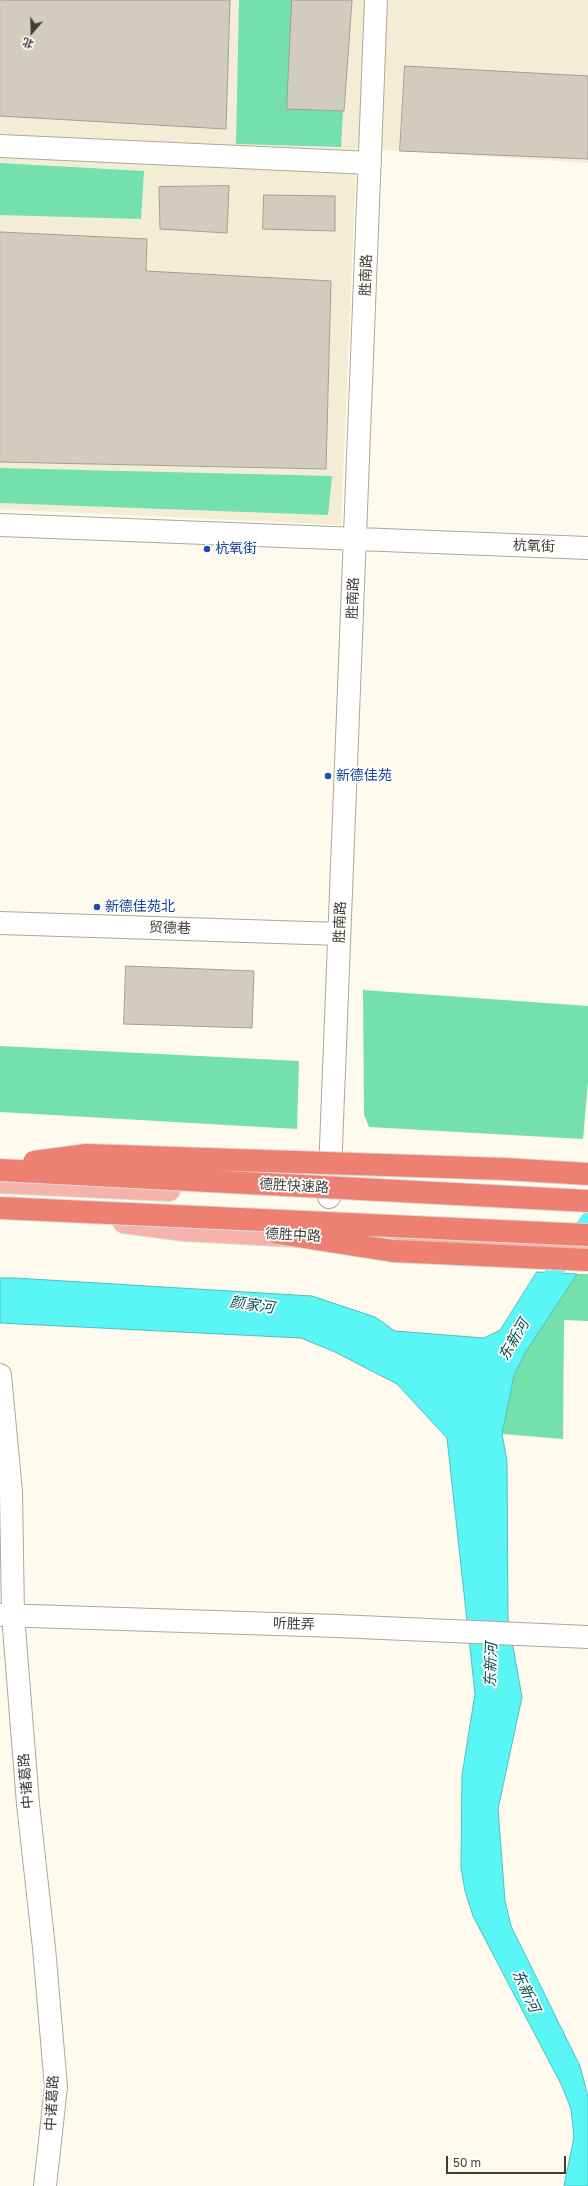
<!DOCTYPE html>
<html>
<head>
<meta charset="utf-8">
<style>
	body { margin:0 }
	#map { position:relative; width:588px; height:2186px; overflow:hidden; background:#fefaed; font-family:"Golos Text","Noto Sans SC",sans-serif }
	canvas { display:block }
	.north { position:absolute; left:12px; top:12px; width:40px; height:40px; -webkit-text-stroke:3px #fff; paint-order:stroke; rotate:200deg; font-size:11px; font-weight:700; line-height:16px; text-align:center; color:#3f3d36 }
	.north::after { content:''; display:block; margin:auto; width:14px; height:18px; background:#3f3d36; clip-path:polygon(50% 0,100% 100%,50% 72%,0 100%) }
	.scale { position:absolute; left:446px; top:2156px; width:120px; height:18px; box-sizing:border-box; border:2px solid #3f3d36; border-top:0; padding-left:5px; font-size:12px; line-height:14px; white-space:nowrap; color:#3f3d36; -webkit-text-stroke:3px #fff; paint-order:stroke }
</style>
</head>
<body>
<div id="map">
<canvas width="588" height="2186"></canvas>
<div class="north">北</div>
<div class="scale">50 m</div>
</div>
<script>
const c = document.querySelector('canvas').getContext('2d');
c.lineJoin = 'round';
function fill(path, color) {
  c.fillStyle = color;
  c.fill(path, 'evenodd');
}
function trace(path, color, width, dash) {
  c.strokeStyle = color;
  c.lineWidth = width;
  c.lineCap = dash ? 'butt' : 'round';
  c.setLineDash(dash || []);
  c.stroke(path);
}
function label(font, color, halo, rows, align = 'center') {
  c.font = font + ' "Golos Text","Noto Sans SC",sans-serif';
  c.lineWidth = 3.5;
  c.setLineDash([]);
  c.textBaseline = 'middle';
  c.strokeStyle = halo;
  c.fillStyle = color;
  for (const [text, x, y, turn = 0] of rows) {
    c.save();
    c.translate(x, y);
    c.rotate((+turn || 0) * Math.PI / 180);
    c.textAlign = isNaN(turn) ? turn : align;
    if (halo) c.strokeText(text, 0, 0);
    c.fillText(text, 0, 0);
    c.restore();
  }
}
fill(new Path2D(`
	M0,0h588v163l-231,-15 -16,377 -341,-16z`), '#f4edd5');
fill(new Path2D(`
	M239,0h110l-8,147 -105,-3z
	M0,163l144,8 -3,48 -141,-4z
	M0,468l332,8 -4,39 -328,-12z
	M363,990l225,16v76l-5,57 -214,-12 -5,-12z
	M0,1046l299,15 -2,68 -297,-17z
	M577,1274h11v47l-24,-1 -1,119 -61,-5 12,-59 10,-22z`), '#74e0ab');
const water = new Path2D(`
	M537,1272l40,2 -52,79 -11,22 -12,59 5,27 1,158 14,78 -24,112 7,92 6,25 69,140 8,31v89h-24l10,-49 -3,-28 -9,-23 -89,-170 -8,-25 -4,-23 1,-93 13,-81 -28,-256 -50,-54 -62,-32 -34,-14 -301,-15v-45h15l297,18 63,21 20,14 89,7 16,-8z`);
fill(water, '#5af6f6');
trace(water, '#52bebc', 1);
trace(new Path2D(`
	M542,1291l46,-70`), '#5af6f6', 17);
const building = new Path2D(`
	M0,0h230l-4,129 -226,-13z
	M292,0h60l-8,111 -57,-2z
	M405,66l183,10v83l-188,-8z
	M229,186l-2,47 -67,-4 -1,-42z
	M264,195l71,1v35l-72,-2z
	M0,232l147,7 -1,32 185,10 -5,188 -326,-7z
	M126,966l128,5 -2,57 -128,-4z`);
fill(building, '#d1ccbc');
trace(building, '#a49f90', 1);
const minor = new Path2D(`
	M0,146l370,17
	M0,525l588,23
	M0,923l339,11
	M329,1197l47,-1197
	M0,1375l11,117 2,123 15,189 16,144 12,139 -11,99
	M0,1615l337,11 251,11`);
const major = new Path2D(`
	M0,1182l169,8
	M124,1222l61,8 112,6
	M365,1239l223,10`);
const highway = new Path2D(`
	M504,1169l84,5
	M393,1251l195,9`);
trace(minor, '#ada999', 24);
trace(major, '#dcdcdb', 24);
trace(highway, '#dcdcdb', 24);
trace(minor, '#fff', 22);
trace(major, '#f5b3aa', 22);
trace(highway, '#ee8071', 22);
const highwayBridge = new Path2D(`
	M34,1162l53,-7 417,14
	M0,1170l588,31
	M0,1208l588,27
	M278,1233l115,18`);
trace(highwayBridge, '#dcdcdb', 24, []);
trace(highwayBridge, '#ee8071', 22);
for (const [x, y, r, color] of [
	[207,549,4,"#1a4fb4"],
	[328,776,4,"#1a4fb4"],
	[97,907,4,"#1a4fb4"]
]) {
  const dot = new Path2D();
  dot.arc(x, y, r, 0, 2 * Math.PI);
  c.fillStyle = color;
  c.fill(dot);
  trace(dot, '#fff', 1.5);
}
label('14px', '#3f3d36', '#fff', [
	["胜南路",366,275,-88],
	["杭氧街",534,546,2],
	["胜南路",353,598,-88],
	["胜南路",340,922,-88],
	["贸德巷",170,928,2],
	["德胜快速路",294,1186,3],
	["德胜中路",293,1235,3],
	["听胜弄",294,1624,2],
	["中诸葛路",26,1781,-95],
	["中诸葛路",52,2103,-87]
]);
label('14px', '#164399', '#fff', [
	["杭氧街",215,549],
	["新德佳苑",336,776],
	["新德佳苑北",105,907]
], 'left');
label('italic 15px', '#084f4f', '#fff', [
	["颜家河",252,1305,8],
	["东新河",514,1340,-60],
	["东新河",491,1665,-88],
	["东新河",526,1991,65]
]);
</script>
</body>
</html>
